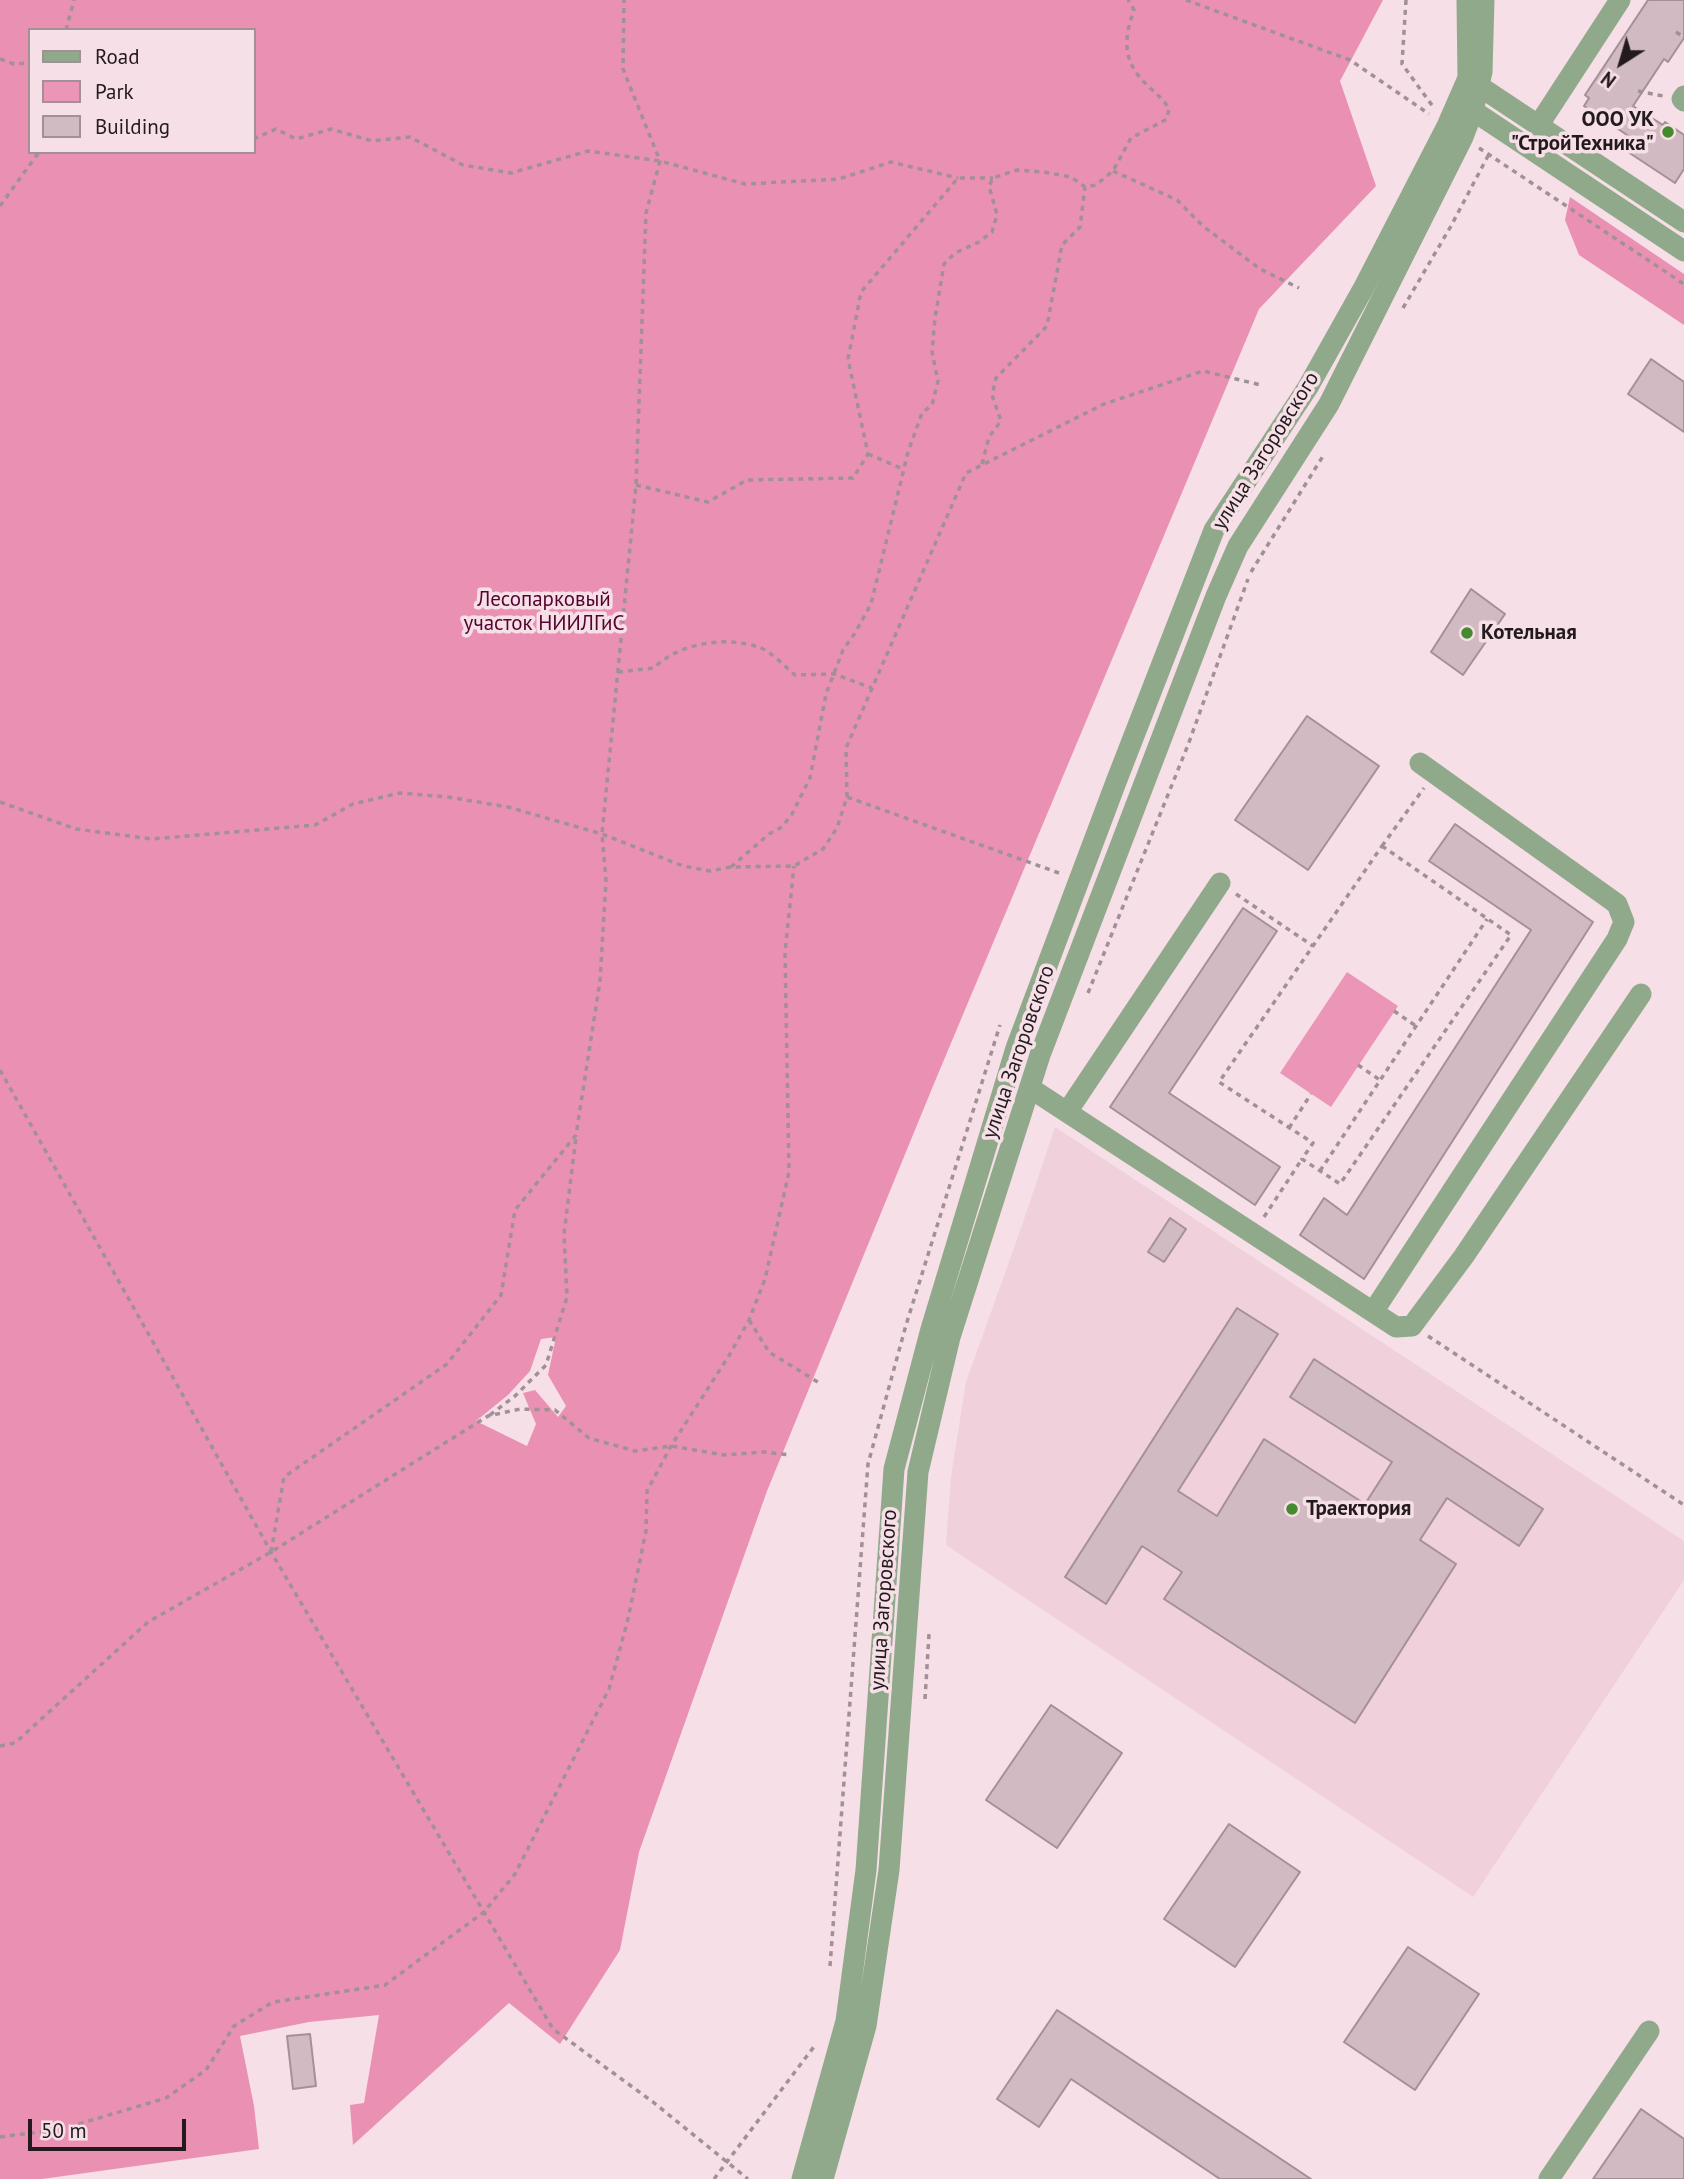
<!DOCTYPE html>
<html>
<head>
<meta charset="utf-8">
<style>
	body { margin:0 }
	#map { position:relative; width:1684px; height:2179px; overflow:hidden; background:#f6dfe7; font-family:"PT Sans",sans-serif }
	canvas { display:block }
	.legend { position:absolute; left:28px; top:28px; width:228px; height:126px; box-sizing:border-box; background:#f6dfe7; border:2px solid #a19096; margin:0; padding:9px 12px; list-style:none; font-size:21px; color:#221a1c }
	.legend li { display:flex; align-items:center; gap:14px; height:35px }
	.legend b { width:35px; border:2px solid #a19096 }
	.north { position:absolute; left:1586px; top:28px; width:70px; height:70px; -webkit-text-stroke:5px #f6dfe7; paint-order:stroke; rotate:217deg; font-size:19px; font-weight:700; line-height:28px; text-align:center; color:#221a1c }
	.north::after { content:''; display:block; margin:auto; width:24px; height:32px; background:#221a1c; clip-path:polygon(50% 0,100% 100%,50% 72%,0 100%) }
	.scale { position:absolute; left:28px; top:2119px; width:158px; height:32px; box-sizing:border-box; border:4px solid #221a1c; border-top:0; padding-left:9px; font-size:21px; line-height:24px; white-space:nowrap; color:#221a1c; -webkit-text-stroke:5px #f6dfe7; paint-order:stroke }
</style>
</head>
<body>
<div id="map">
<canvas width="1684" height="2179"></canvas>
<ul class="legend">
<li><b style="height:9px;background:#91a98b"></b>Road</li>
<li><b style="height:19px;background:#eb96b6"></b>Park</li>
<li><b style="height:19px;background:#d1bac2"></b>Building</li>
</ul>
<div class="north">N</div>
<div class="scale">50 m</div>
</div>
<script>
const c = document.querySelector('canvas').getContext('2d');
c.lineJoin = 'round';
function fill(path, color) {
  c.fillStyle = color;
  c.fill(path, 'evenodd');
}
function trace(path, color, width, dash) {
  c.strokeStyle = color;
  c.lineWidth = width;
  c.lineCap = dash ? 'butt' : 'round';
  c.setLineDash(dash || []);
  c.stroke(path);
}
function label(font, color, halo, rows, align = 'center') {
  c.font = font + ' "PT Sans",sans-serif';
  c.lineWidth = 7;
  c.setLineDash([]);
  c.textBaseline = 'middle';
  c.strokeStyle = halo;
  c.fillStyle = color;
  for (const [text, x, y, turn = 0] of rows) {
    c.save();
    c.translate(x, y);
    c.rotate((+turn || 0) * Math.PI / 180);
    c.textAlign = isNaN(turn) ? turn : align;
    if (halo) c.strokeText(text, 0, 0);
    c.fillText(text, 0, 0);
    c.restore();
  }
}
fill(new Path2D(`
	M1055,1127l629,414v39l-211,317 -527,-352 5,-68 15,-95 53,-148z`), '#efd0db');
fill(new Path2D(`
	M1347,972l51,34 -67,101 -51,-34z`), '#eb96b6');
fill(new Path2D(`
	M0,0h1383l-43,81 36,105 -117,123 -326,777 -166,405 -128,361 -19,98 -60,94 -51,-41 -156,142 -3,-40 14,-2 15,-88 -70,7 -69,14 14,70 5,43 -217,30h-42zM30,30h224v122h-224zM556,1337l-8,38 18,31 -8,11 -23,-27 -12,3 13,31 -9,22 -51,-25 32,-26 22,-24 11,-32z
	M1570,197l114,77v51l-105,-70 -14,-35z`), '#ea91b3');
const building = new Path2D(`
	M1648,0h36v38l-16,24 -4,-3 -31,47 30,19 2,-3 19,13v34l-9,14 -53,-35 8,-11 -46,-31 5,-8 -4,-3z
	M1651,359l33,23v50l-56,-38z
	M1471,589l34,25 -42,61 -32,-23z
	M1307,716l72,50 -71,104 -73,-50z
	M1455,824l138,98 -229,357 -64,-44 24,-37 23,17 184,-285 -102,-69z
	M1243,908l34,23 -108,162 111,74 -25,38 -145,-98z
	M1170,1218l16,11 -22,33 -16,-10z
	M1237,1308l41,26 -100,157 39,25 47,-77 101,65 27,-42 -102,-65 24,-38 229,150 -24,37 -72,-48 -27,42 36,24 -101,159 -191,-124 18,-27 -40,-26 -36,58 -41,-27z
	M1051,1705l71,48 -65,95 -71,-48z
	M1229,1824l71,48 -65,95 -71,-48z
	M1408,1947l71,47 -64,96 -71,-48z
	M1057,2010l254,169h-91l-149,-100 -32,48 -42,-28z
	M310,2034l6,52 -23,3 -6,-53z
	M1641,2109l43,30v40h-91z`);
fill(building, '#d1bac2');
trace(building, '#a59097', 2);
trace(new Path2D(`
	M1186,0l164,60 79,54
	M1406,0l-4,64 32,44
	M66,30l8,-30
	M1676,32l8,5
	M0,59l14,5 16,-1
	M1638,91l25,5
	M254,136l2,2 20,-9 20,10 35,-10 41,12 38,-4 53,28 48,8 77,-22 72,10 85,23 94,-5 52,-17 67,16
	M1479,148l205,136
	M1113,171l64,29 26,26 57,43 39,19
	M0,206l39,-54
	M1403,308l48,-82 38,-72
	M868,454l35,15
	M982,464l7,-27 12,-16 -9,-26 4,-17 51,-52 15,-81 18,-18 5,-40
	M636,485l72,17 39,-22 106,-2 15,-24 -20,-95 13,-67 97,-114h35
	M1251,572l72,-116
	M618,672l36,-4c25,-25 73,-33 107,-20 12,5 24,19 34,27l39,-1 38,14
	M847,797l-1,-49 120,-275 138,-69 99,-33 58,14
	M0,802l76,27 76,10 163,-14 38,-21 47,-11 48,4 60,10 94,27 81,32 27,5 21,-4 63,-1 29,-17 14,-21 10,-31 212,76
	M1382,846l129,89 -171,249 -38,-25 11,-16 -94,-61z
	M1382,846l42,-58
	M731,867l38,-33 13,-7 10,-13 18,-36 16,-84 17,-44 12,-17 16,-29 37,-152 14,-39 10,-8 6,-24 -6,-29 3,-34 9,-54 11,-11 24,-11 13,-10 5,-17 -8,-29 4,-8 24,-8 27,2 27,5 14,10 11,-2 17,-14 18,-33 36,-19 2,-11c-7,-10 -16,-17 -24,-25 -23,-23 -21,-45 -11,-73l-6,-10
	M1236,894l77,52
	M1088,993l100,-248 60,-166
	M1394,1011l22,15
	M1358,1065l22,15
	M0,1070l271,482 282,477 100,73 95,77
	M1289,1128l22,-34
	M1320,1171l167,-252
	M1264,1217l38,-58
	M749,1320l20,32 52,32
	M1428,1336l256,169
	M490,1415l25,-19 31,-31 21,-68 -3,-63 12,-97
	M271,1552l13,-75 163,-113 54,-69 14,-85 61,-75 24,-154 6,-100 -4,-47 34,-349 10,-272 14,-52 -37,-92 1,-69
	M925,1699l4,-65
	M0,1746l15,-3 133,-121 123,-70 217,-136 32,-7 35,1 34,28 46,13 36,-5 53,9 39,-3 28,3
	M830,1966l38,-502 38,-139 94,-300
	M0,2137l62,-8 104,-31 40,-28 28,-44 39,-24 112,-17 99,-73 31,-38 94,-185 19,-70 18,-88 1,-40 24,-45 59,-92 19,-34 16,-41 24,-107 -4,-220 9,-86
	M714,2179l102,-135`), '#a19096', 3.5, [5, 5]);
trace(new Path2D(`
	M1470,80l214,142
	M1684,96l-2,3 2,2
	M1463,104l221,147
	M1538,126l82,-126
	M1030,1088l366,239 16,-1 52,-70 177,-262
	M1067,1112l153,-229
	M1373,1312l244,-373 7,-17 -7,-18 -197,-141
	M802,2179l44,-158 20,-151 28,-401 37,-140 85,-281 100,-266 98,-252 94,-143 55,-98 84,-163 21,-48 -1,-78
	M823,2179l43,-153 23,-156 29,-398 32,-135 90,-282 176,-459 22,-50 91,-142 134,-267 10,-26 9,-39 2,-72
	M1549,2179l100,-148`), '#91a98b', 21);
for (const [x, y, r, color] of [
	[1668,132,7,"#458a2e"],
	[1467,633,7,"#458a2e"],
	[1292,1509,7,"#458a2e"]
]) {
  const dot = new Path2D();
  dot.arc(x, y, r, 0, 2 * Math.PI);
  c.fillStyle = color;
  c.fill(dot);
  trace(dot, '#f6dfe7', 2.5);
}
label('bold 21px', '#221a1c', '#f6dfe7', [
	["ООО УК",1654,120,"right"],
	["\"СтройТехника\"",1654,144,"right"],
	["Котельная",1481,633],
	["Траектория",1306,1509]
], 'left');
label('21px', '#221a1c', '#f6dfe7', [
	["улица Загоровского",1266,451,-58],
	["улица Загоровского",1019,1052,-71],
	["улица Загоровского",884,1600,-86]
]);
label('21px', '#53032e', '#f6dfe7', [
	["Лесопарковый",544,600],
	["участок НИИЛГиС",544,624]
]);
</script>
</body>
</html>
